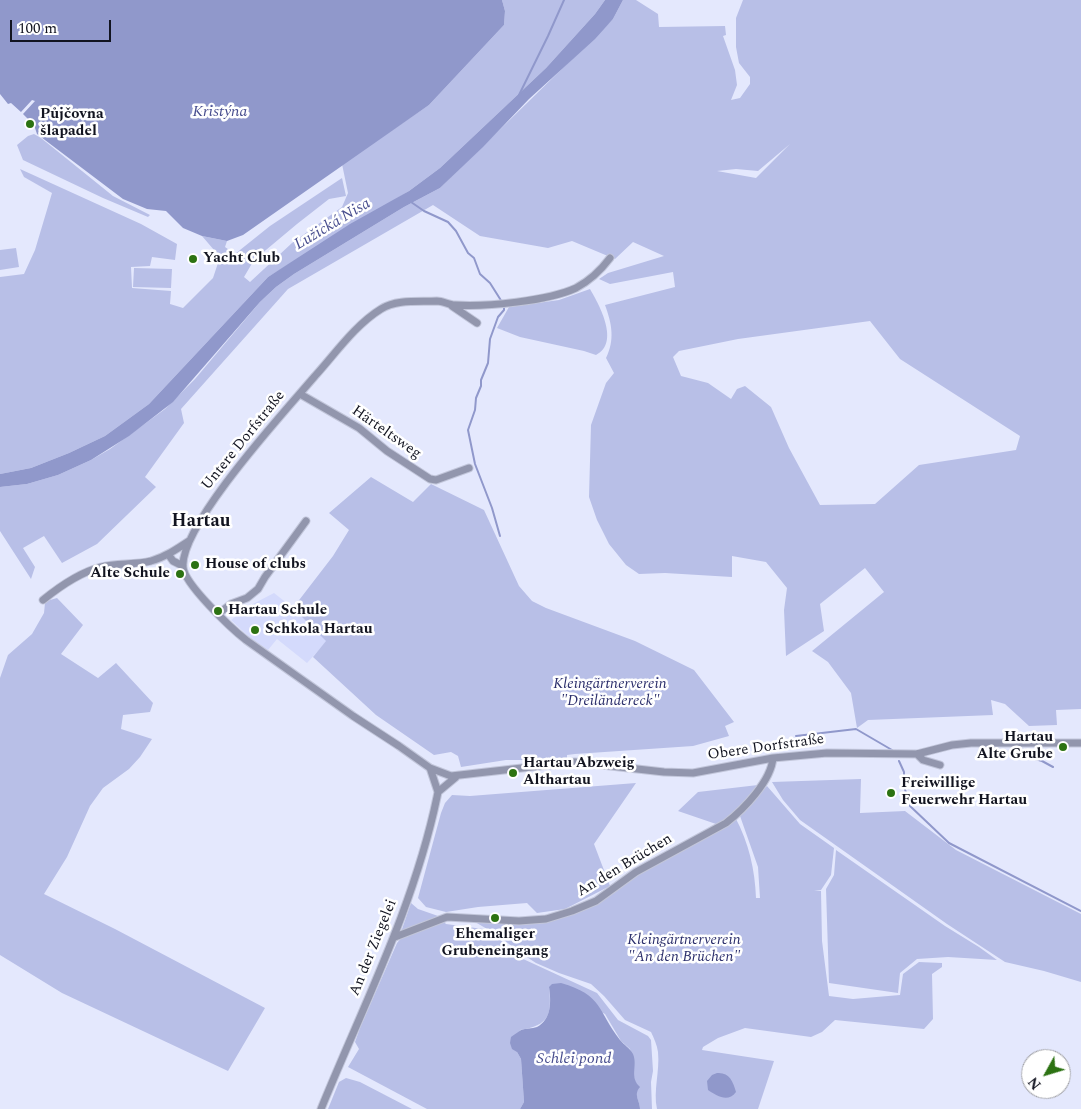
<!DOCTYPE html>
<html>
<head>
<meta charset="utf-8">
<style>
	body { margin:0 }
	#map { position:relative; width:1081px; height:1109px; overflow:hidden; background:#e4e8fd; font-family:Spectral,serif }
	canvas { display:block }
	.north { position:absolute; left:1021px; top:1049px; width:50px; height:50px; box-sizing:border-box; background:#fff; border:1px solid #a0a1a6; border-radius:50%; rotate:231deg; font-size:14px; font-weight:700; line-height:20px; text-align:center; color:#121420 }
	.north::after { content:''; display:block; margin:auto; width:18px; height:22px; background:#2c7212; clip-path:polygon(50% 0,100% 100%,50% 72%,0 100%) }
	.scale { position:absolute; left:10px; top:20px; width:101px; height:22px; box-sizing:border-box; border:2px solid #121420; border-top:0; padding-left:6px; font-size:15px; line-height:18px; white-space:nowrap; color:#121420; -webkit-text-stroke:4px #fff; paint-order:stroke }
</style>
</head>
<body>
<div id="map">
<canvas width="1081" height="1109"></canvas>
<div class="north">N</div>
<div class="scale">100 m</div>
</div>
<script>
const c = document.querySelector('canvas').getContext('2d');
c.lineJoin = 'round';
function fill(path, color) {
  c.fillStyle = color;
  c.fill(path, 'evenodd');
}
function trace(path, color, width, dash) {
  c.strokeStyle = color;
  c.lineWidth = width;
  c.lineCap = dash ? 'butt' : 'round';
  c.setLineDash(dash || []);
  c.stroke(path);
}
function label(font, color, halo, rows, align = 'center') {
  c.font = font + ' Spectral,serif';
  c.lineWidth = 5;
  c.setLineDash([]);
  c.textBaseline = 'middle';
  c.strokeStyle = halo;
  c.fillStyle = color;
  for (const [text, x, y, turn = 0] of rows) {
    c.save();
    c.translate(x, y);
    c.rotate((+turn || 0) * Math.PI / 180);
    c.textAlign = isNaN(turn) ? turn : align;
    if (halo) c.strokeText(text, 0, 0);
    c.fillText(text, 0, 0);
    c.restore();
  }
}
fill(new Path2D(`
	M274,593l19,15 34,33 -20,22 -30,-24 -9,11 -20,-14 -17,-16 18,-14z`), '#d4dafc');
fill(new Path2D(`
	M502,0h103l-10,14 -49,54 -106,100 -31,23 -141,86 -119,127 -44,32 -36,17 -38,15 -31,6v-197l24,-3 11,-24 17,-57 -28,-16 -4,-8 121,55 36,20 -2,16 -23,-3 -2,9 -19,1 1,21 39,3 -1,13 13,4 30,-30 7,-21 -18,-21 25,5 -2,6 10,7 35,-28 72,-48 4,18 -17,3 -32,25 -43,36 -10,17 6,5 42,-39 50,-36 6,-14 -6,-29 87,-59 75,-80 1,-14z
	M623,0h13l22,14 1,13 66,-1 1,9 -3,1 12,34 2,15 -6,15 9,-2 10,-14v-7l-11,-14 -3,-16v-29l7,-18h338v709l-25,1 1,15 -28,1 -24,-22 -14,-4 2,15 -125,5 -11,8 -6,-35 -23,-31 -16,-11 72,-59 -19,-24 -45,36 4,27 -38,25 -2,-46 3,-22 -21,-26 -34,-6v21l-67,-4 -26,1 -13,-9 -17,-21 -12,-24 -8,-23 2,-72 15,-42 8,-10 -8,-15c9,-18 6,-34 -1,-53l70,-18 -2,-15 -63,12 -11,-5 9,-6 56,-17 -31,-14 -18,17 -43,-18 -24,7 -68,-12 -47,-31 -145,84 -107,120 3,14 -39,54 11,10 -59,57 -35,19 -18,-27 -21,12 12,19 -4,12 -31,-48v-44l27,-3 31,-9 33,-15 19,-11 55,-40 30,-30 65,-77 16,-15 18,-13 110,-67 36,-19 173,-169zM790,144l-34,34 -39,-7 19,-2 22,2zM870,321l30,38 120,77 -4,14 -97,15 -44,39 -55,1 -31,-57 -18,-41 -26,-21 -8,3 -6,10 -23,-16 -27,-7 -8,-19 6,-6 59,-12z
	M34,134l7,4 72,58 37,19 -2,2 -45,-19 -80,-38 -6,-15 11,-9z
	M16,248l3,19 -19,3v-20z
	M134,268l38,1 -1,19 -38,-1z
	M590,289c10,17 30,54 6,66l-12,-4 -64,-14 -23,-9 12,-21 50,-7z
	M371,477l42,25 18,-18 53,26 35,76 13,15 14,7 89,33 59,29 40,52 -9,4 4,10 -36,10 -118,8 -8,1v5h-61l-45,7 -3,-11 -7,-4 -17,3 -58,-40 -63,-58 13,-16 -33,-33 40,-52 16,-26 -20,-17z
	M57,598l26,27 -22,29 37,24 18,-15 37,40 -3,9 -27,3 -2,14 31,10 -12,18 -11,12 -26,19 -13,18 -23,51 -23,37 71,35 150,79 -37,63 -166,-78 -62,-38v-277l8,-23 24,-21 12,-21 1,-10 5,-3z
	M861,779l-1,34 45,-2 51,39 125,64v68l-37,-11 -39,-9 -58,-38 -147,-104 -17,-20 -11,-18z
	M636,783l-42,61 16,42 -45,23 -28,4 -10,-10 -49,4 -32,5 -20,-5 -8,-9 23,-85 4,-10 7,-8 18,1z
	M758,785l-20,23 -19,17 -41,-14 20,-19z
	M767,786l33,38 34,24 -3,27 -10,15 -7,1h7l1,50 7,55 24,3 47,-4 3,-21 16,-12 23,1v4l-10,7 1,45 -9,10 -89,-9 -13,12 -11,5 -66,-9 -27,10 -15,9 -1,3 72,11 -16,48h-101c-4,-18 3,-38 1,-57 -1,-7 -4,-14 -7,-20l-26,-12 -21,-24 -13,-12 -32,-11 -23,-10 -17,-11 -20,-16 -29,-17 47,4 56,-11 64,-39 98,-56c14,26 20,53 21,81h4l-2,-31 -18,-51 9,-13z
	M836,850l109,76 34,21 18,13 -49,-3 -31,2 -17,14 -2,20 -69,-10 -3,-94 8,-14z
	M411,903l7,6 23,8 -40,15z
	M444,922l2,2 37,5 14,8 24,21 76,35 21,27 30,16 3,4 2,31 -2,11 1,27h-12c0,-9 -7,-14 -1,-22l-4,-5 -2,-10 1,-6 -4,-17 -9,-8 -16,-27 -56,-27c3,29 0,38 -29,43l-3,22 4,7 3,43 -4,7h-93l-79,-42 11,-18 -4,-7 5,-14 37,-85 5,-6z
	M346,1078l14,4 52,27h-84l11,-27z`), '#b8bfe7');
fill(new Path2D(`
	M0,0h502l3,11 -1,14 -75,80 -186,130 -16,6 -25,-5 -19,-8 -17,-17 -19,-2 -24,-10 -86,-65 -3,-9 -11,-11 12,-13 -3,-1 -11,12 -10,-9 -3,1 -8,-10z
	M605,0h18l-10,19 -18,20 -66,60 -46,48 -43,41 -36,19 -110,67 -18,13 -16,15 -87,100 -44,34 -38,24 -33,15 -31,9 -27,3v-13l31,-6 38,-15 36,-17 44,-32 119,-127 82,-53 59,-33 31,-23 106,-100 49,-54z
	M561,983c42,12 36,27 59,57 4,5 10,8 13,14 5,12 -4,23 7,33 -7,8 0,13 0,22h-120l4,-7 -3,-43 -4,-7 -5,-3 -2,-6 1,-6c3,-2 7,-5 10,-7 5,-2 11,-1 16,-3 15,-8 14,-26 12,-40l3,-3z
	M717,1073c12,-1 16,8 19,19 -8,11 -19,4 -28,-2l-1,-9 5,-6z`), '#9098cb');
trace(new Path2D(`
	M519,95l29,-59 16,-36
	M411,202l13,9 24,11 8,9 12,22 6,5 6,16 10,9 12,19
	M500,536l-8,-28 -17,-44 -7,-34 7,-20 1,-12 5,-12v-6l7,-17 2,-24 8,-22 6,-7v-4
	M796,736l60,-7 36,21
	M1035,759l7,2 11,6
	M899,761l5,11v14l6,20 39,37 132,68`), '#9098cb', 2);
const street = new Path2D(`
	M610,258c-9,12 -21,23 -34,30 -28,13 -90,19 -121,17 -6,0 -12,-4 -18,-4 -18,1 -40,-2 -56,8 -26,16 -46,45 -66,67 -29,34 -135,149 -132,191 1,17 49,62 63,73l107,76 46,30 31,22 21,8 124,-14 89,10 29,1 80,-15 54,-5 90,1 35,-9 19,-2h110
	M452,306l25,17
	M300,394l59,34 28,23 43,28 6,1 33,-12
	M168,554l5,7 10,5
	M43,600c16,-13 38,-28 58,-33 16,-4 34,-2 50,-6 14,-4 26,-12 38,-20
	M218,614l13,-10 16,-6 11,-9 7,-12 41,-56
	M917,754l6,6 17,5
	M438,792l18,-15
	M395,937l52,-20 72,4 27,-2 26,-8 24,-10 40,-29 90,-49c18,-14 45,-42 47,-65
	M321,1109c42,-103 93,-202 116,-312l1,-5 -8,-24`);
trace(street, '#c2c6da', 9);
trace(street, '#9296ad', 7);
for (const [x, y, r, color] of [
	[30,124,5,"#2c7212"],
	[193,259,5,"#2c7212"],
	[195,565,5,"#2c7212"],
	[180,574,5,"#2c7212"],
	[218,611,5,"#2c7212"],
	[255,630,5,"#2c7212"],
	[1063,747,5,"#2c7212"],
	[513,773,5,"#2c7212"],
	[891,793,5,"#2c7212"],
	[495,918,5,"#2c7212"]
]) {
  const dot = new Path2D();
  dot.arc(x, y, r, 0, 2 * Math.PI);
  c.fillStyle = color;
  c.fill(dot);
  trace(dot, '#fff', 2);
}
label('bold 15px', '#121420', '#fff', [
	["Půjčovna",40,115],
	["šlapadel",40,132],
	["Yacht Club",203,259],
	["House of clubs",205,565],
	["Alte Schule",170,574,"right"],
	["Hartau Schule",228,611],
	["Schkola Hartau",265,630],
	["Hartau",1053,738,"right"],
	["Alte Grube",1053,755,"right"],
	["Hartau Abzweig",523,764],
	["Althartau",523,781],
	["Freiwillige",901,784],
	["Feuerwehr Hartau",901,801],
	["Ehemaliger",495,935,"center"],
	["Grubeneingang",495,952,"center"]
], 'left');
label('15px', '#121420', '#fff', [
	["Härteltsweg",386,433,35],
	["Untere Dorfstraße",244,441,-51],
	["Obere Dorfstraße",766,748,-8],
	["An den Brüchen",625,866,-31],
	["An der Ziegelei",374,948,-68]
]);
label('italic 15px', '#2b2e6b', '#fff', [
	["Kleingärtnerverein",610,685],
	["\"Dreiländereck\"",610,702],
	["Kleingärtnerverein",684,941],
	["\"An den Brüchen\"",684,958]
]);
label('italic 16px', '#474d8e', '#fff', [
	["Kristýna",220,113],
	["Lužická Nisa",333,225,-31],
	["Schlei pond",574,1060]
]);
label('bold 18px', '#121420', '#fff', [
	["Hartau",201,522]
]);
</script>
</body>
</html>
